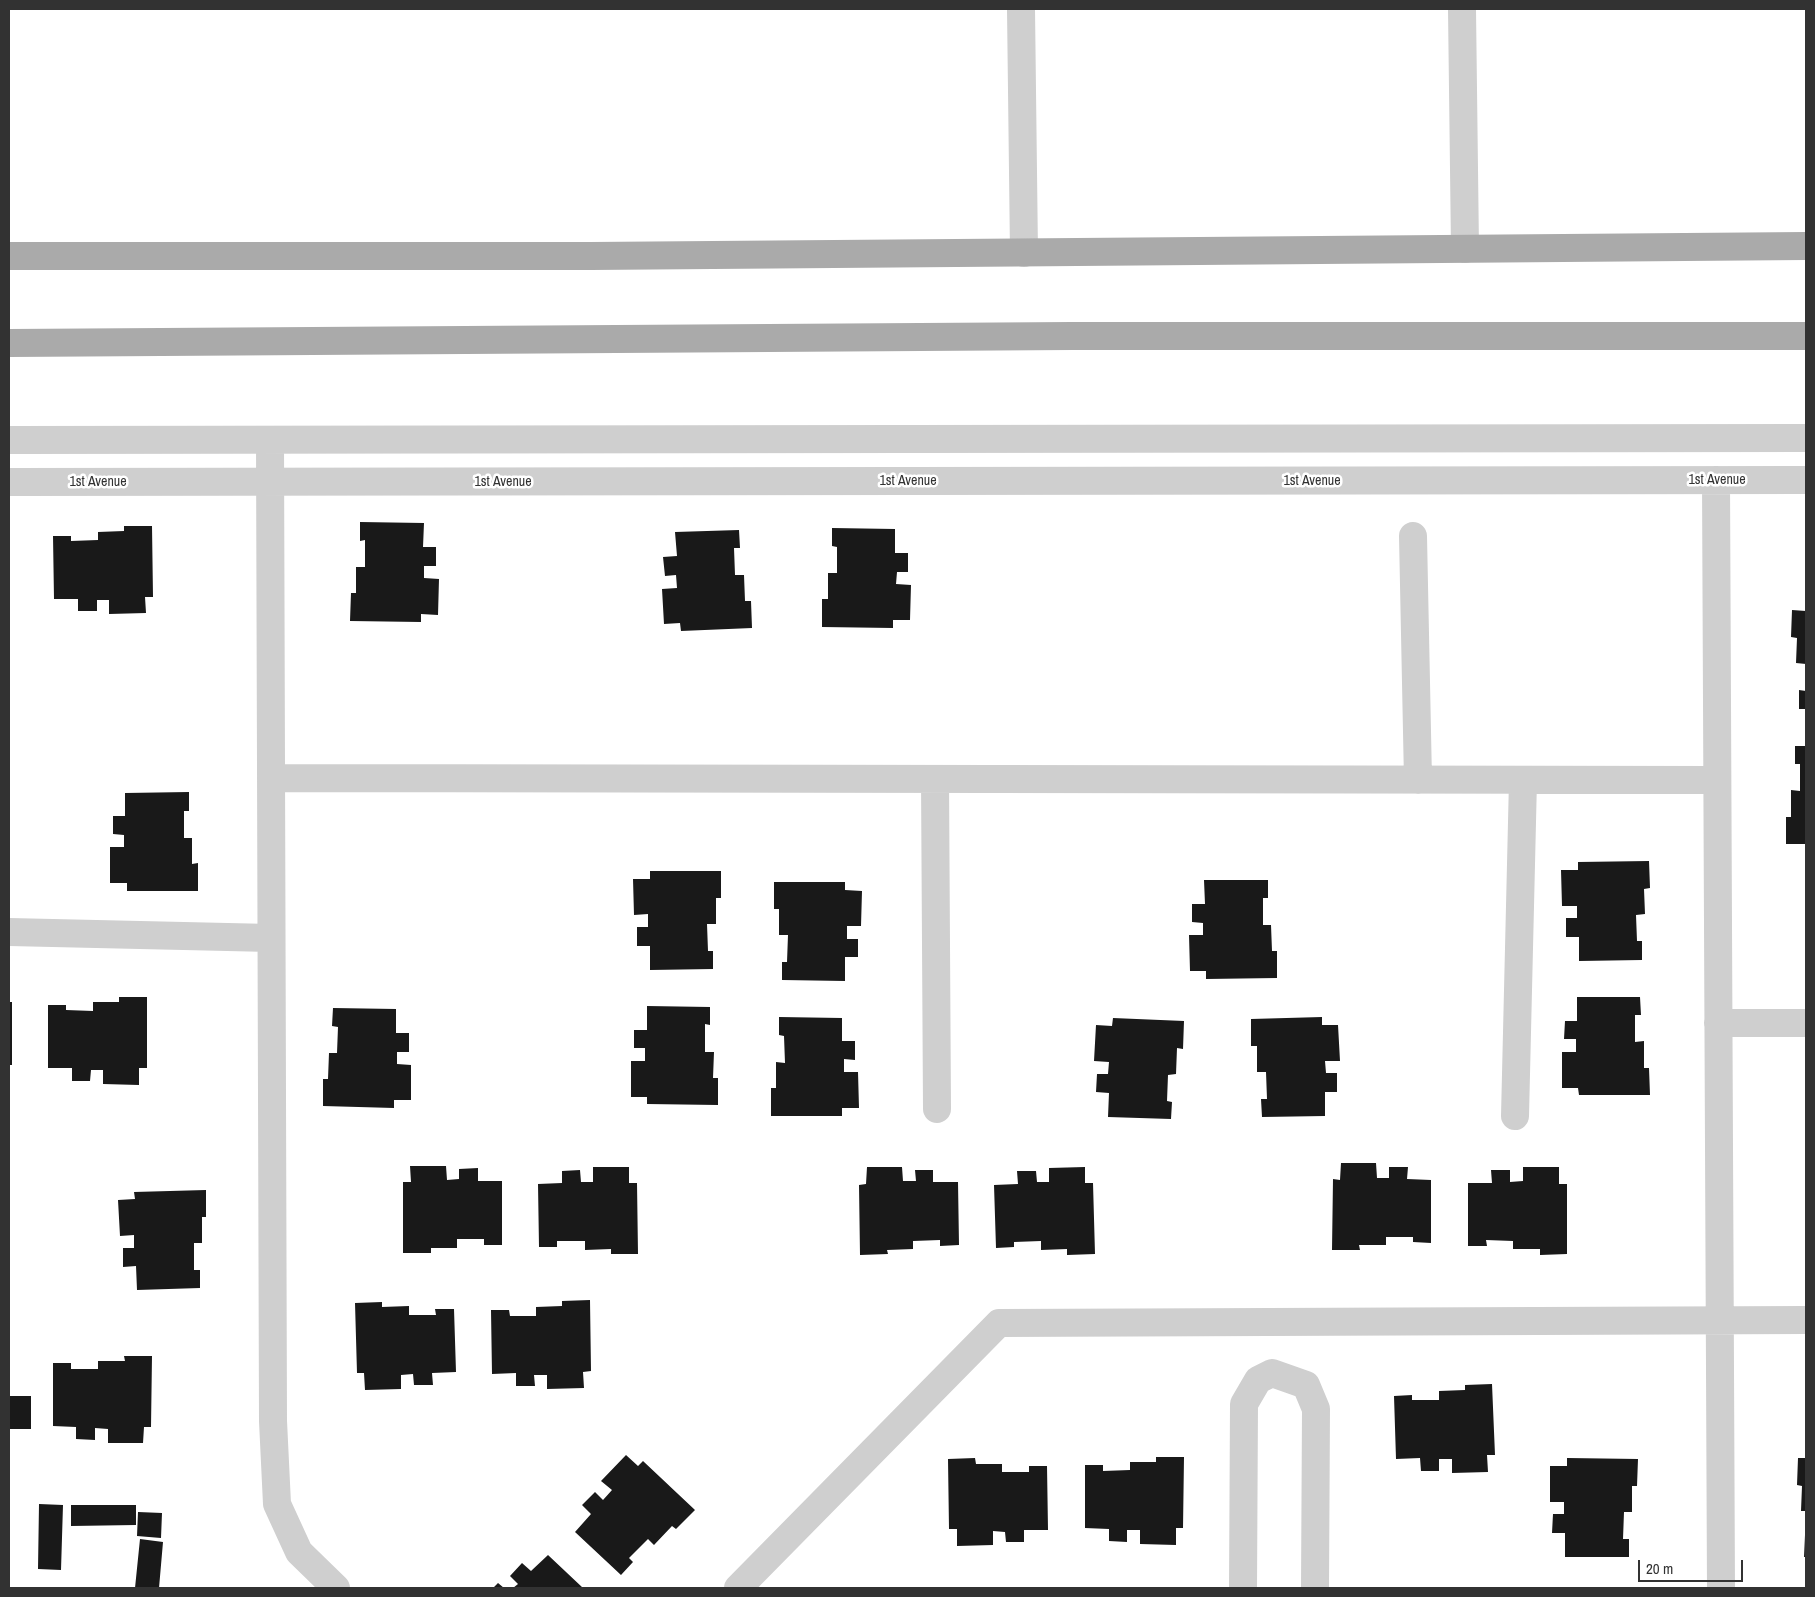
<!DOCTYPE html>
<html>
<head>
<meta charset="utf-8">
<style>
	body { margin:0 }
	#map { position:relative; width:1815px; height:1597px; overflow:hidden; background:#fff; font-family:"Archivo Narrow",sans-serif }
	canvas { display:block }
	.frame { position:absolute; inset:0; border:10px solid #323232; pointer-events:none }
	.scale { position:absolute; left:1638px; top:1560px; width:105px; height:22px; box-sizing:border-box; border:2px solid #323232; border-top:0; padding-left:6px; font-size:15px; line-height:18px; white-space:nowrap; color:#323232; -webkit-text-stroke:4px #fff; paint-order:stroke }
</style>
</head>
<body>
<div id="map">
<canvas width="1815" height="1597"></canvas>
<div class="frame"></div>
<div class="scale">20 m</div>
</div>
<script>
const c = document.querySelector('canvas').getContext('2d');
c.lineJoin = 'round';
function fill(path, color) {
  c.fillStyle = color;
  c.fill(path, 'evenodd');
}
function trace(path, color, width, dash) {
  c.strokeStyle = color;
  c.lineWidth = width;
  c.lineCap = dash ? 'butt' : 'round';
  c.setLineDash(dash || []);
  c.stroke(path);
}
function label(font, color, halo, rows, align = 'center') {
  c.font = font + ' "Archivo Narrow",sans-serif';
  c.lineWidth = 5;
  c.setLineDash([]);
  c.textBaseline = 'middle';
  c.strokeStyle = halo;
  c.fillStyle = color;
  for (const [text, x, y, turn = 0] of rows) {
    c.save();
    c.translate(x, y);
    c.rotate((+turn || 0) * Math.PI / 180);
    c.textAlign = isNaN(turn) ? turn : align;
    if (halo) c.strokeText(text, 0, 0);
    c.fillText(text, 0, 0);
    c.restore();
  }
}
fill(new Path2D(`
	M360,522l64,1 -1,24h13v19h-12v12l15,1 -1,36 -17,-1v8l-71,-1 1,-28h5v-26h9v-27l-5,1z
	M124,526h28l1,71h-8l1,16 -37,1v-14h-12v11h-19v-12h-24l-1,-63h18v5l27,-1v-8l26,-1z
	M832,528l63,1v24h13v19h-11l-1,12 15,1 -1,35h-17v8l-71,-1v-28h6v-26h9v-26l-5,-1z
	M739,530l1,18h-6l1,27h9l1,26h6l1,27 -71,3 -1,-8 -16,1 -2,-35 15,-1 -1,-13 -11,1 -2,-19 14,-1 -2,-24z
	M1792,610l14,1v53l-10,-1 1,-25 -6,-1z
	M1799,690l7,1v18h-7z
	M1795,746h11v98h-20v-27h5v-27l9,1v-27h-5z
	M189,792v19h-5v27h8v26l6,-1v28h-71v-8h-17v-36h14v-12l-11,-1v-18h12v-23z
	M1649,861l1,27 -6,1 1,25 -9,1 1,26h5v19l-63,1v-24h-13v-19h11v-12h-15l-1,-36h17v-8z
	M650,871h71v27h-5v26h-9l1,27h5v18l-63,1v-24h-13v-19h11v-13l-14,1 -1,-36h17z
	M1204,880h64v18h-5v27h8l1,26h5v27l-71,1v-8h-16l-1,-36h14v-12l-11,-1v-18h13z
	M774,882h71v8l17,1 -1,35h-14v13h11v18h-13v24l-63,-1v-18h5l1,-27h-9v-26h-5z
	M119,997h28v71h-8v17l-36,-1v-14h-12l-1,11h-18v-13h-24v-63h18v5l27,1v-9h26z
	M1577,997h63l1,18h-6v27l9,-1v27h5l1,27h-71l-1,-7h-16v-36h14v-13h-12l1,-18h12z
	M9,1002h3v63h-3z
	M647,1006l63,1v18l-5,-1v28h9l-1,26h5v27l-71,-1v-7h-16v-36h14v-13h-11v-18h13z
	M333,1008l63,1v24h13v19h-12v12l14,1v35h-17v8l-71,-2v-27h5l1,-26h8l1,-26 -6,-1z
	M779,1017l63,1v23h13v19l-11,-1v13h14l1,36h-17v8h-71v-28h5v-26l9,1 -1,-27 -5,-1z
	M1322,1017v8h16l2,36h-15l1,12h11v19h-12v24l-63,1 -1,-18h6l-1,-27h-9v-26h-6v-27z
	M1113,1018l71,3 -1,28 -6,-1 -1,26 -8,1 -1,26 5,1 -1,17 -63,-2 1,-24 -13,-1 1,-18h11l1,-12 -15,-1 2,-36 16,1z
	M1341,1163h35l1,15h12v-11h19l-1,12 24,1v63l-18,-1v-5h-27v8h-27l1,5h-28l1,-71 7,1z
	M410,1166h36l1,14 12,-1v-10l19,-1v13h24v64h-18v-6h-27v9h-26v5h-28v-71h8z
	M593,1167h36v16h8l1,71h-27v-5l-26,1v-9h-28v6h-18l-1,-63 24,-1v-12l18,-1 1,12h12z
	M867,1167h35l1,14h13l-1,-11h18v12h25l1,63 -19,1v-6l-27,1v8l-26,1 1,4 -28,1 -1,-70 7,-1z
	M1085,1167v16h8l2,71 -28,1v-6l-26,1v-9l-27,1v5l-18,1 -2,-63 24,-1 -1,-13h19l1,11h12v-14z
	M1523,1167h36v17h8v70l-27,1v-6h-27v-8l-27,-1 1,6h-19v-63h24l-1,-13h19v12l13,-1z
	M206,1190v27h-4v26h-8v27h6v18l-63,2 -1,-24 -13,1v-19h11v-13l-14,1 -2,-36 17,-1 -1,-7z
	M590,1300l1,71 -8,1 1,16 -37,1v-14h-13l1,11h-19v-13l-24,1 -1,-64h18l1,6h26v-9l26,-1v-5z
	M382,1302v5l27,-1v9h27l-1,-6h19l2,63 -24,1 1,12h-19l-1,-11 -12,1v14l-36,1 -1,-17h-7l-2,-70z
	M124,1356h28l-1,71h-7l-1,16h-35v-14l-13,-1v12l-19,-1v-12l-23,-1v-63h18v6h27v-8h27z
	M1492,1384l3,71h-8l1,17 -36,1v-14h-13v12h-18l-1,-13 -24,1 -2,-63 18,-1v5h27v-9l26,-1v-5z
	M9,1396h22v33h-22z
	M626,1455l12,11 5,-5 52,49 -19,19 -4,-3 -18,19 -6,-6 -19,19 4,4 -12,13 -46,-43 16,-18 -9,-9 13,-13 8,8 9,-10 -11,-9z
	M1156,1457h28l-1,71h-7v17l-36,-1v-14h-13v12l-18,-1v-12l-24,-1v-63h18v6l27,-1v-8h26z
	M975,1458l1,6h26v8h27v-6h18l1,64h-24v12h-18l-1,-10 -12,-1v14l-36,1v-17h-8l-1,-70z
	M1567,1458l71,1 -1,27h-5v26h-8l-1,27h6v18h-64v-24h-13l1,-19h11v-12h-14v-36h17z
	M1798,1458h8v53h-5l1,-25 -5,-1z
	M39,1504l24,1 -2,65 -23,-1z
	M71,1505h65v20l-65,1z
	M138,1512l24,1 -1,25 -24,-2z
	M1805,1535h1v22h-2z
	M140,1539l23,3 -4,46h-24z
	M548,1555l35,33h-70l5,-4 -8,-8 12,-13 9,8z
	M498,1583l6,5h-11z`), '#191919');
trace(new Path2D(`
	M1021,9l3,244
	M1462,9l3,240
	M9,440l1797,-2
	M270,440l3,981 4,83 22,48 37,36
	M1716,480l5,1108
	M9,482l1797,-2
	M1413,536l5,244
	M271,778l1446,2
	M935,779l2,330
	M9,932l262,6
	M1718,1023h88
	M1515,1116l8,-336
	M738,1588l261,-265 807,-3
	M1243,1588l1,-184 14,-24 14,-7 34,12 10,24 -1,179`), '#cfcfcf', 28);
trace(new Path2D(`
	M9,256h582l1215,-10
	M9,343l1063,-7h734`), '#aaa', 28);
label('14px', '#323232', '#fff', [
	["1st Avenue",1717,480],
	["1st Avenue",908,481],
	["1st Avenue",1312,481],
	["1st Avenue",98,482],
	["1st Avenue",503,482]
]);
</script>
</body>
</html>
